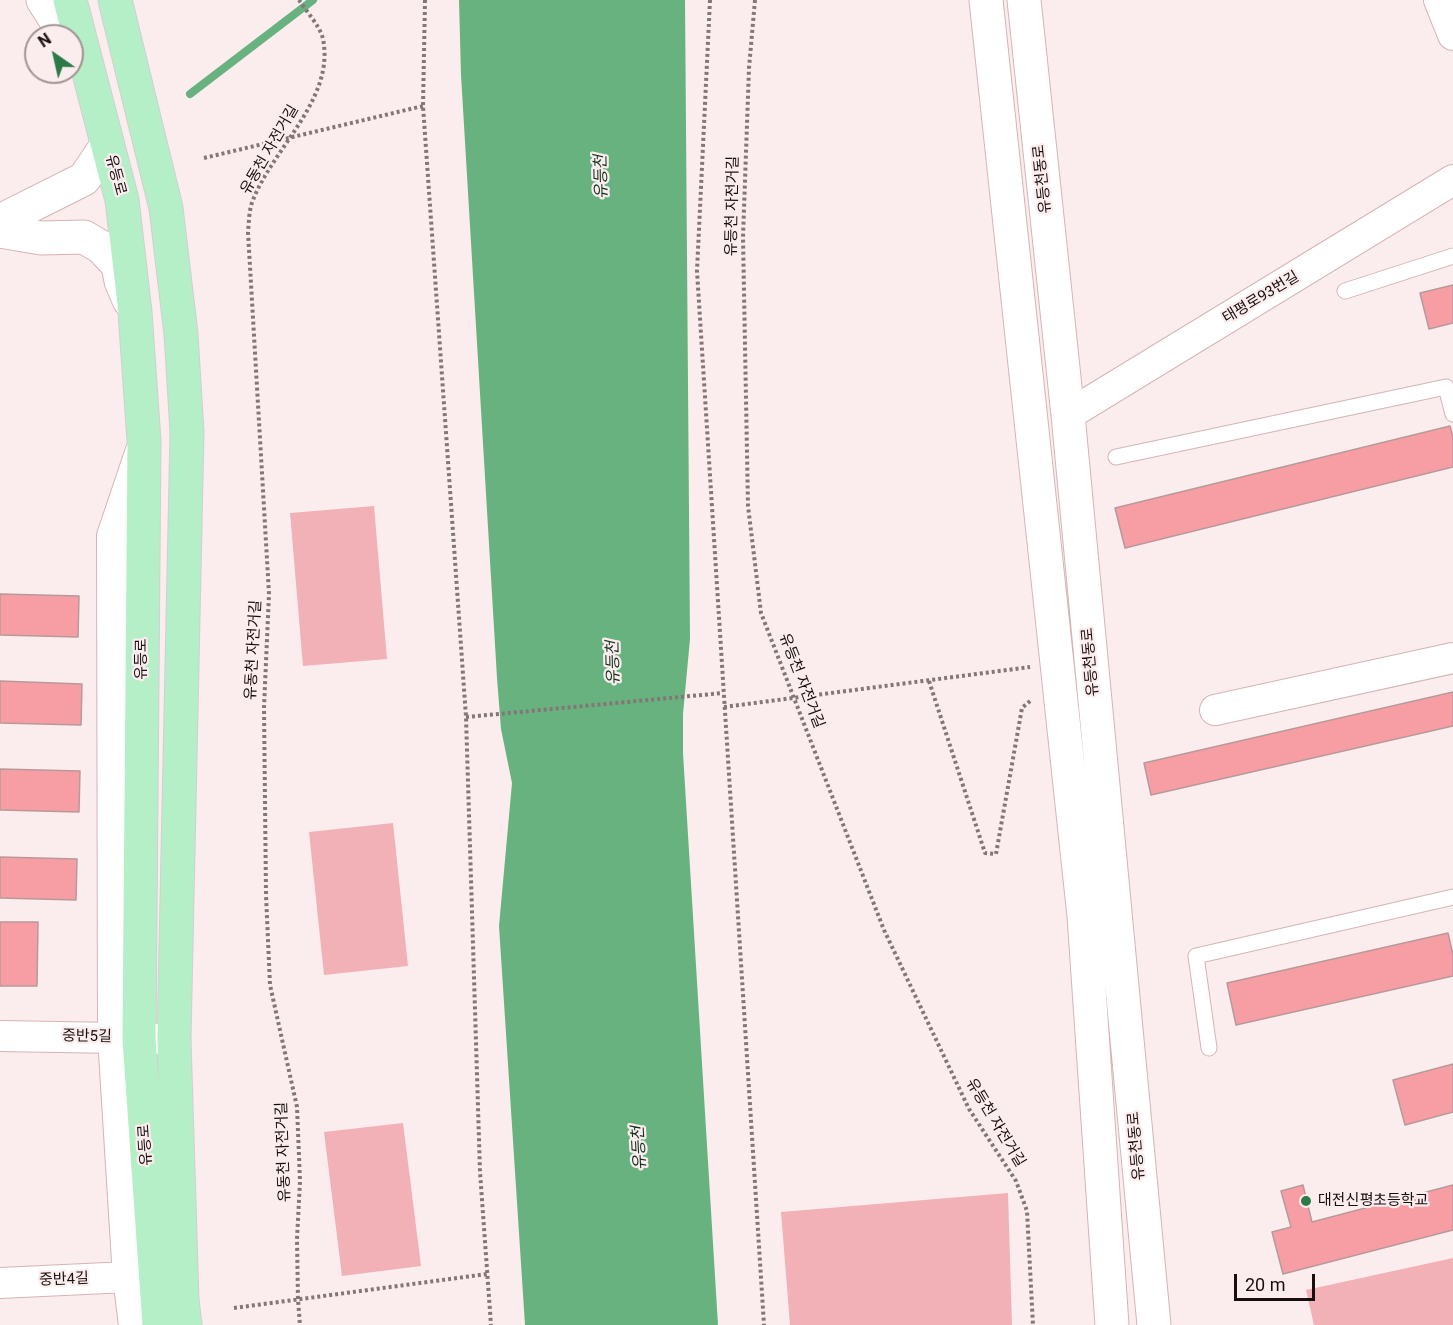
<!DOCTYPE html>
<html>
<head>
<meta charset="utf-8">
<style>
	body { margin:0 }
	#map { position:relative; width:1453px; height:1325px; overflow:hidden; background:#fbedee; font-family:Roboto,sans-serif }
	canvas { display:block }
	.north { position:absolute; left:24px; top:24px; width:60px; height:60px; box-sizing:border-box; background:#fbedee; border:2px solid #a19494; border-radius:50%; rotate:326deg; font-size:16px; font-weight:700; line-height:24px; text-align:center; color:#190e0e }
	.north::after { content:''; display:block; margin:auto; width:21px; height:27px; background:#2d7a49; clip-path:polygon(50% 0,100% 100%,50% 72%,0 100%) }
	.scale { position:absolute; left:1234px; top:1274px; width:81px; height:27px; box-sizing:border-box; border:3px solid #190e0e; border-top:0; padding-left:8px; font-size:18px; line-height:21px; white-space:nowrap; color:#190e0e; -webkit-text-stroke:4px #fbedee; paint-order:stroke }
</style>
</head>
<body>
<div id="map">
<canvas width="1453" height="1325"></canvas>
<div class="north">N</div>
<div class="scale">20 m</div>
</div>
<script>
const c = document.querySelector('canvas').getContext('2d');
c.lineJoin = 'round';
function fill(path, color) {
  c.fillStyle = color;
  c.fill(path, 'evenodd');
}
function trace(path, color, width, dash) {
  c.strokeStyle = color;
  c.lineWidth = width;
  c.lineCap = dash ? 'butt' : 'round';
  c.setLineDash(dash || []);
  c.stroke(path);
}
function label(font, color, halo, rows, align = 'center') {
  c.font = font + ' Roboto,"Noto Sans KR",sans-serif';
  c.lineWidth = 4.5;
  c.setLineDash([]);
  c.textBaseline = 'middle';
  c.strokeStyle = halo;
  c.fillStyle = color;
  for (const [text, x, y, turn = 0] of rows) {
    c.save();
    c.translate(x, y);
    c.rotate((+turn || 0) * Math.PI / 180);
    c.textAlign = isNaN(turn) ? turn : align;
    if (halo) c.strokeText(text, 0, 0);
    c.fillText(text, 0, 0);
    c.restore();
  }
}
fill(new Path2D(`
	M374,506l13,153 -84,7 -13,-153z
	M393,823l15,143 -84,9 -15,-143z
	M403,1123l18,143 -79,10 -18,-144z
	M1008,1193l4,132h-222l-9,-113z
	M1453,1258v67h-139l-8,-35z`), '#f2b1b6');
fill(new Path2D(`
	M459,0h226l5,639 -7,75v39l35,572h-193l-26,-399 13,-143 -11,-54 -4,-51 -36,-603z`), '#68b27f');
trace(new Path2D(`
	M190,94l123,-94`), '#68b27f', 8);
const building = new Path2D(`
	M1453,285v38l-24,6 -9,-36z
	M1450,426l3,11v30l-328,81 -10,-40z
	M0,594l79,2 -1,41 -78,-2z
	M0,681l82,3 -1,41 -81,-2z
	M1453,692v34l-302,69 -7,-32z
	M0,769l80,2 -1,41 -79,-2z
	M0,857l77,2 -1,41 -76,-2z
	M0,922h38l-1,64h-37z
	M1448,933l5,22v21l-217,49 -9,-42z
	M1453,1064v48l-48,13 -12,-45z
	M1303,1185l9,37 141,-37v45l-170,44 -11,-42 19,-5 -10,-36z`);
fill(building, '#f79ea5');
trace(building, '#b8999a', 1.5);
const lane = new Path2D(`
	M1345,291l108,-35
	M1116,457l330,-70 7,27
	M1209,1048l-13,-92 257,-59`);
const street = new Path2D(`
	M1439,0l14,35
	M1068,415l385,-235
	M1215,710l238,-52
	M0,1036l174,3
	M0,1283l128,-6
	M134,1325l-6,-48 -15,-240 -1,-501 28,-83`);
const secondary = new Path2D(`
	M43,0l23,36
	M986,0l98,916 28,409
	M1024,0l44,415 86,910
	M0,221l84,-42 23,-34
	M0,231l41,7 43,-1 17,10 17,18 3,16 8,19`);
const primary = new Path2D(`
	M70,0l52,200 13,112 9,129 -5,598 20,286
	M115,0l51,208 15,126 6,98 -13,607 8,261 3,25`);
trace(lane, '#d5b4b6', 17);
trace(street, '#d5b4b6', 32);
trace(secondary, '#d5b4b6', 35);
trace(primary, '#d1cfcf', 35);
trace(new Path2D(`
	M299,0c7,11 21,26 24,39 12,60 -50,109 -70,161 -4,9 -4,21 -5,32l21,362 -5,114 2,187 4,90 27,122 3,74 -3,58 1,61 2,25
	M425,0l-2,106 43,611 14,455 11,153
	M710,0l-13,271 67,1054
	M755,0l-6,68 -6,169 5,269 13,107 123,317 85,179 47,72 11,30 6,114
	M204,158l219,-52
	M929,681l56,172 11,1 26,-146 8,-7
	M724,707l306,-40
	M466,717l257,-24
	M234,1308l253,-34`), '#827676', 4, [3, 3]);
trace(lane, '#fff', 15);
trace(street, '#fff', 30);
trace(secondary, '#fff', 33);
trace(primary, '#b5efc7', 33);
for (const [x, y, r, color] of [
	[1306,1201,6,"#2d7a49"]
]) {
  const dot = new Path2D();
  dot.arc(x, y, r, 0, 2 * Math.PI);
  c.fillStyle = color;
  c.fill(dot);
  trace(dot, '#fbedee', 2);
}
label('15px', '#190e0e', '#fbedee', [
	["유동천 자전거길",270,150,-60],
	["유등로",115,175,75],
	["유등천동로",1043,179,-96],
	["유등천 자전거길",733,206,-89],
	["태평로93번길",1261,298,-31],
	["유동천 자전거길",254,650,-87],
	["유등로",142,659,-90],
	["유등천동로",1091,662,-95],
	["유등천 자전거길",801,681,69],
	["중반5길",87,1037,1],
	["유등천 자전거길",995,1123,59],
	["유등로",146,1145,-94],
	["유등천동로",1137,1146,-95],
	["유동천 자전거길",284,1152,-92],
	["중반4길",64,1280,-2]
]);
label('15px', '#190e0e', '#fbedee', [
	["대전신평초등학교",1318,1201]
], 'left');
label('italic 16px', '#11311c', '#fbedee', [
	["유등천",602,177,-91],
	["유등천",614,663,-91],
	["유등천",640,1148,-93]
]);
</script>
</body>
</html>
